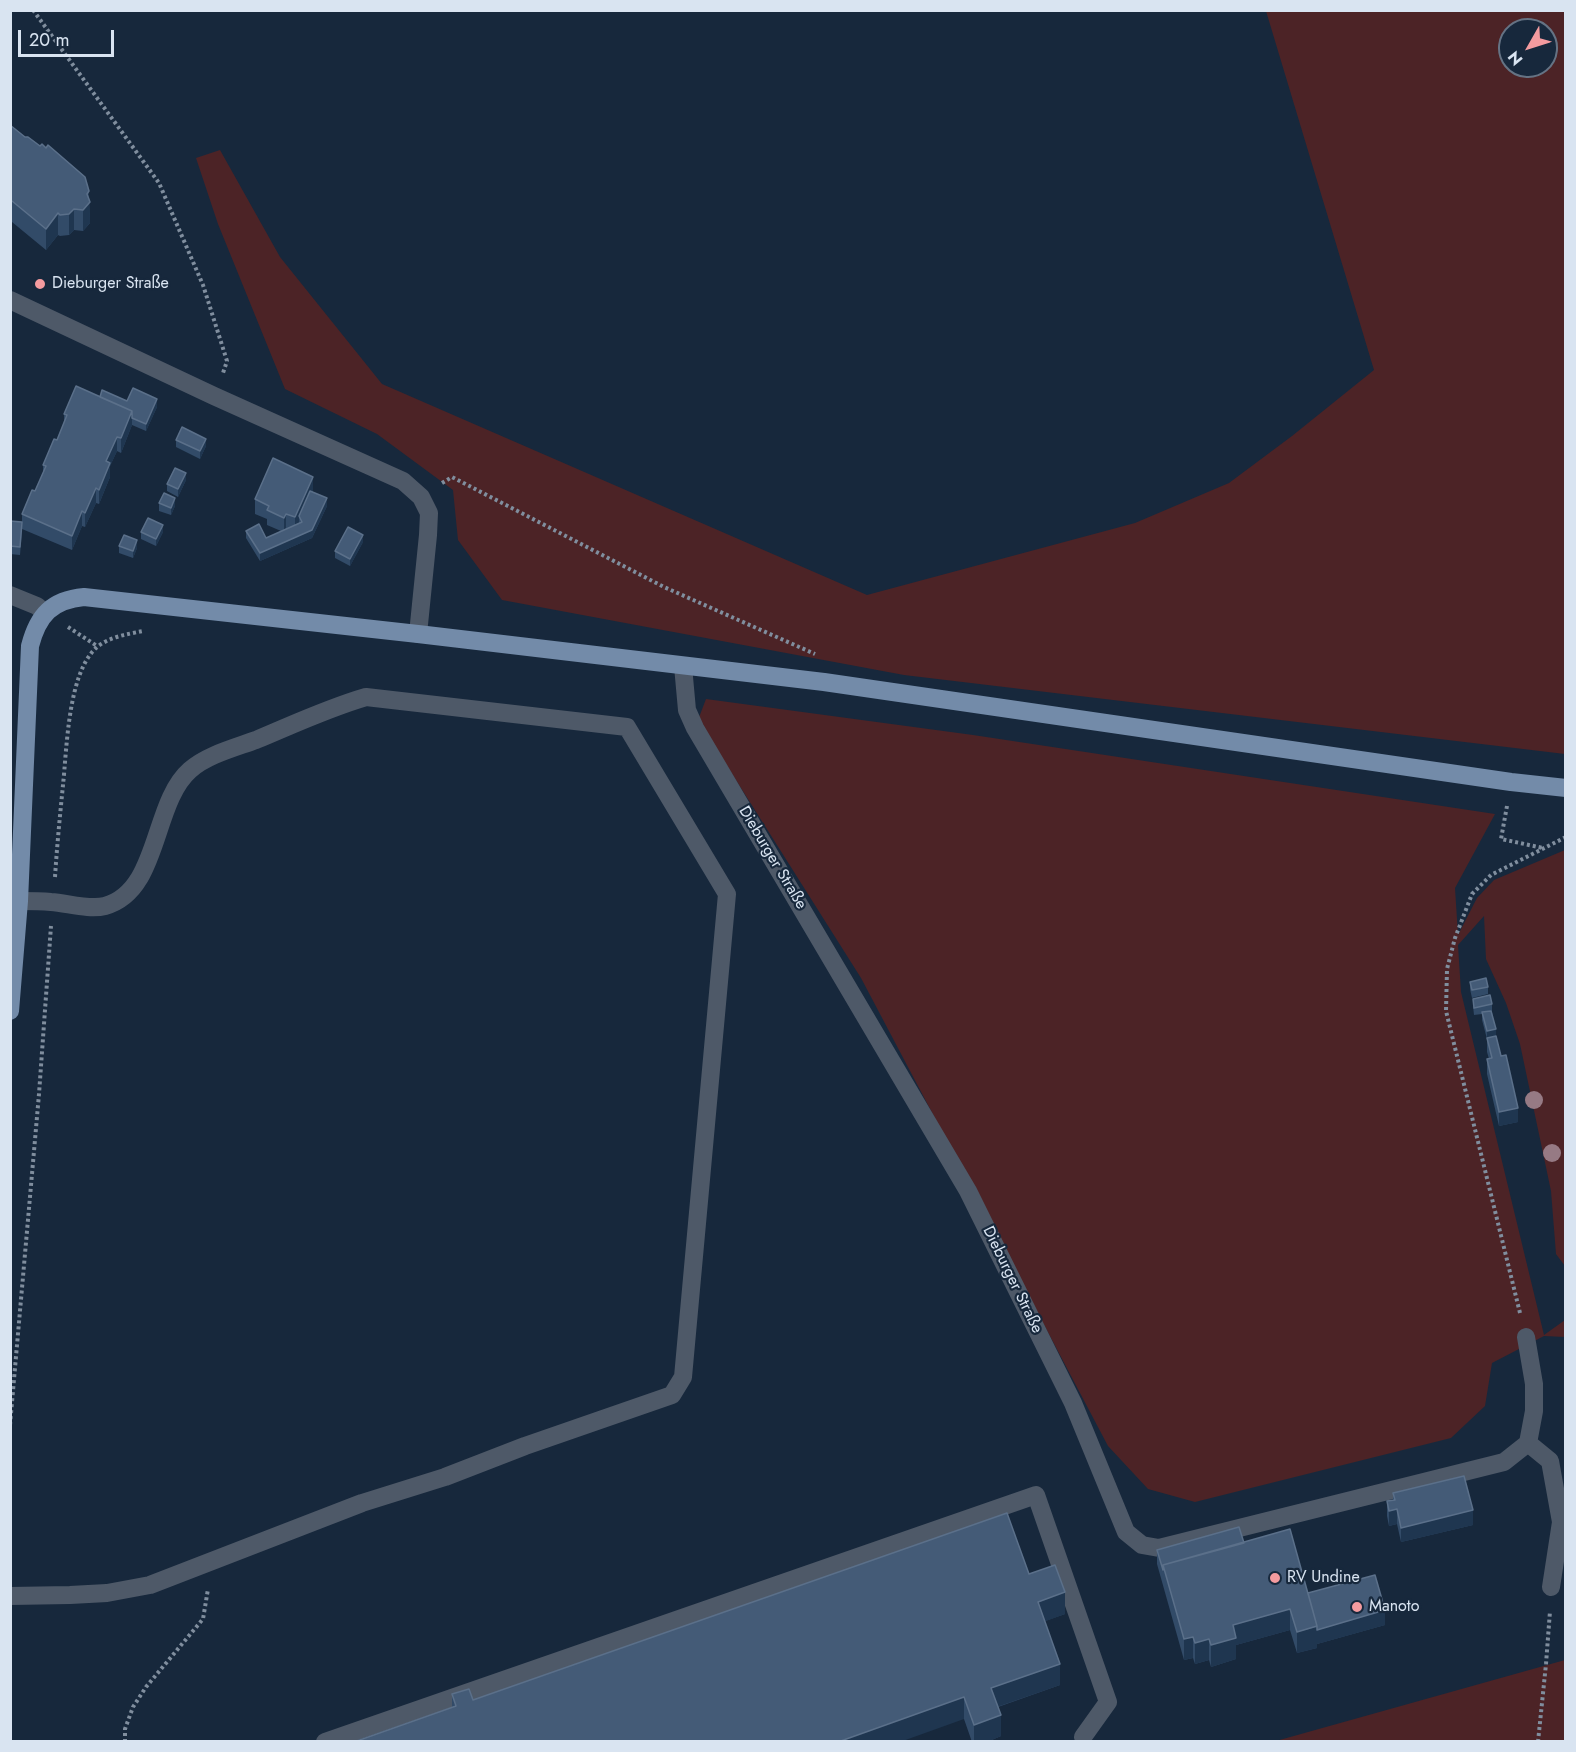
<!DOCTYPE html>
<html>
<head>
<meta charset="utf-8">
<style>
	body { margin:0 }
	#map { position:relative; width:1576px; height:1752px; overflow:hidden; background:#17283c; font-family:Jost,sans-serif }
	canvas { display:block }
	.frame { position:absolute; inset:0; border:12px solid #d9e4f1; pointer-events:none }
	.north { position:absolute; left:1498px; top:18px; width:60px; height:60px; box-sizing:border-box; background:#17283c; border:2px solid #657384; border-radius:50%; rotate:231deg; font-size:16px; font-weight:700; line-height:24px; text-align:center; color:#d9e4f1 }
	.north::after { content:''; display:block; margin:auto; width:21px; height:27px; background:#f49b9f; clip-path:polygon(50% 0,100% 100%,50% 72%,0 100%) }
	.scale { position:absolute; left:18px; top:30px; width:96px; height:27px; box-sizing:border-box; border:3px solid #d9e4f1; border-top:0; padding-left:8px; font-size:18px; line-height:21px; white-space:nowrap; color:#d9e4f1; -webkit-text-stroke:4px #17283c; paint-order:stroke }
</style>
</head>
<body>
<div id="map">
<canvas width="1576" height="1752"></canvas>
<div class="frame"></div>
<div class="north">N</div>
<div class="scale">20 m</div>
</div>
<script>
const c = document.querySelector('canvas').getContext('2d');
c.lineJoin = 'round';
function fill(path, color) {
  c.fillStyle = color;
  c.fill(path, 'evenodd');
}
function trace(path, color, width, dash) {
  c.strokeStyle = color;
  c.lineWidth = width;
  c.lineCap = dash ? 'butt' : 'round';
  c.setLineDash(dash || []);
  c.stroke(path);
}
function label(font, color, halo, rows, align = 'center') {
  c.font = font + ' Jost,sans-serif';
  c.lineWidth = 4.5;
  c.setLineDash([]);
  c.textBaseline = 'middle';
  c.strokeStyle = halo;
  c.fillStyle = color;
  for (const [text, x, y, turn = 0] of rows) {
    c.save();
    c.translate(x, y);
    c.rotate((+turn || 0) * Math.PI / 180);
    c.textAlign = isNaN(turn) ? turn : align;
    if (halo) c.strokeText(text, 0, 0);
    c.fillText(text, 0, 0);
    c.restore();
  }
}
fill(new Path2D(`
	M1266,11h299v743l-661,-79 -402,-75 -44,-60 -5,-50 -76,-56 -92,-45 -67,-165 -22,-66 24,-8 60,107 102,127 485,211 268,-72 94,-40 63,-47 82,-66zM1510,30h36v36h-36z
	M706,699l267,36 522,79 -40,74 3,47 19,-37 17,-18 71,-30v416l-9,-12 -5,-63 -31,-147 -14,-41 -20,-44 -2,-43 -26,29 3,47 83,343 21,-15v17l-21,-1 -52,27 -7,43 -34,32 -256,64 -47,-13 -40,-43 -247,-468 -163,-258z
	M1565,1660v81h-289z`), '#4c2326');
trace(new Path2D(`
	M33,10l126,173 44,102 24,76 -4,12
	M442,483l10,-6 212,110 151,67
	M68,627l29,19
	M1507,806l-6,33 42,9
	M55,877c2,-31 5,-62 8,-92 4,-38 5,-111 33,-137 12,-11 32,-14 47,-17
	M1520,1313l-74,-302 1,-42 8,-31 17,-44 19,-19 75,-38
	M10,1425l29,-331 12,-168
	M125,1742v-13l8,-22 13,-20 57,-68 5,-30
	M1538,1742l8,-78 4,-53`), '#808e9e', 4, [3, 3]);
trace(new Path2D(`
	M10,300l204,96 189,85 18,16 8,16 -1,22 -10,99
	M10,595l27,11 8,7
	M683,666l4,44 8,18 273,463 105,212 53,129 16,13 17,3 345,-86 24,-19
	M1526,1337l8,47v27l-6,32
	M1528,1443l22,18 11,61 -10,65
	M10,1596l60,-1 37,-2 43,-8 212,-82 83,-26 80,-31 147,-51 11,-18 44,-483 -100,-167 -261,-30c-38,11 -74,28 -110,43 -22,8 -49,15 -66,30 -38,33 -30,121 -85,136 -16,4 -38,-3 -54,-4 -11,-1 -21,-1 -32,-1
	M325,1742l711,-247 72,207 -25,35`), '#4e5968', 18);
trace(new Path2D(`
	M10,1011l9,-110 11,-255c8,-31 22,-46 54,-49l334,37 406,48 687,100 55,6`), '#738ba9', 18);
c.fillStyle = '#967a84';
for (const [x, y] of [
	[1534,1100],
	[1552,1153]
]) {
  c.beginPath();
  c.arc(x, y, 9, 0, 2 * Math.PI);
  c.fill();
}
fill(new Path2D(`
	M10,125l79,75 1,23 -7,8 -9,-1 -5,5 -9,1 -2,-1 -12,15 -34,-28 -2,2z
	M100,397l57,10 -11,24 -14,-6 -11,28 -4,-2 -7,15v11l-11,27 -3,-1 -11,24 -3,-1 -10,24 -50,-21v-15l13,-23 8,-18v-8l14,-25 7,-18v-8z
	M176,440l30,6 -6,13 -24,-12z
	M186,480l-8,17 -11,-6v-7z
	M313,491v1l14,14 -15,32 -52,23 -14,-23v-7l20,7 15,-7 -14,-6v-6l-12,-5v-15z
	M159,503l16,3 -4,9 -12,-4z
	M10,521l12,9 -2,25 -10,-1z
	M141,532h22l-7,14 -15,-7z
	M363,542l-13,24 -15,-8v-7z
	M119,546l18,2 -4,10 -14,-5z
	M1470,982l18,5v7l-16,4 -2,-9z
	M1473,999l19,5v8l4,24 22,86 -19,4 -12,-52v-15h2l-2,-7v-14v1l-5,-19v-6l-8,1 -1,-9z
	M1393,1493l80,32 -72,17 -4,-18 -8,2 -2,-10v-15l6,-1z
	M1244,1543l64,50 77,32 -68,19v4l-20,5 -7,-23 -54,15v14l-25,8 -2,-7 -14,4 -2,-6 -9,2 -27,-96v-14z
	M1029,1574l36,40 -20,7 15,64 -62,22 3,29 -14,6h-15l-8,-23 -512,-12v-13l21,6z`), '#324b68');
fill(new Path2D(`
	M89,191l1,32 -7,8v-21l4,-16z
	M12,201v21l-2,2v-21z
	M74,209v21l-5,5v-21z
	M58,213v22l-12,15v-21z
	M157,399v8l-11,24v-7z
	M132,411v14l-11,28v-15z
	M117,437v14l-7,15v11l-11,27v-14l7,-29z
	M206,439v7l-6,13v-8z
	M186,473v7l-8,17v-8z
	M313,477v14l-12,28 -2,-3v7l-4,9v-15z
	M96,488v15l-11,24v-14z
	M175,498v8l-4,9v-7z
	M327,498v8l-15,32 -52,23v-8l52,-23z
	M82,511v15l-10,24v-14z
	M286,514v14l-2,5v-15z
	M163,525v7l-7,14v-7z
	M363,535v7l-13,24v-7z
	M137,540v8l-4,10v-7z
	M1496,1029v7l-9,3v-8z
	M1518,1108v14l-19,4v-14z
	M1397,1509v15l-8,2v-15z
	M1473,1510v15l-72,17v-14z
	M1065,1592v22l-27,10v-22z
	M1290,1609v21l-54,15v14l-25,8v-22l22,-20z
	M1385,1610v15l-68,19v4l-20,5v-21z
	M1193,1637v21l-9,2v-21z
	M1209,1639v21l-14,4v-21z
	M1060,1664v21l-69,24v-21z
	M964,1697v22l-64,23h-62z
	M1001,1715v21l-14,6h-13v-17z`), '#1f3650');
const building = new Path2D(`
	M10,125l15,12h3l12,9 2,-2 4,4 2,-3 37,32 4,14 -2,3 3,8 -7,8 -9,-1 -5,5 -9,1 -2,-2 -12,16 -34,-28 -2,2z
	M76,386l56,25 -11,27 -4,-1 -11,24 4,2 -11,27 -3,-2 -11,25 -3,-2 -10,25 -50,-22 10,-24 3,1 11,-25 -3,-1 11,-26 3,1 10,-25 -3,-1z
	M133,388l24,11 -11,25 -14,-6v-7l-32,-14 2,-7 25,11z
	M182,427l24,12 -6,12 -24,-11z
	M273,458l40,19 -18,40 -9,-3 -2,4 -17,-8 2,-4 -14,-7z
	M175,468l11,5 -8,16 -11,-5z
	M310,491l17,7 -15,32 -52,23 -14,-22 13,-7 7,14 36,-16 -3,-6z
	M164,493l11,5 -4,10 -12,-5z
	M148,518l15,7 -7,14 -15,-7z
	M10,521l12,1 -2,25 -10,-1z
	M348,527l15,8 -13,24 -15,-8z
	M124,535l13,5 -4,11 -14,-5z
	M1486,978l2,9 -16,3 -2,-8z
	M1490,995l2,9 -18,4 -1,-9z
	M1491,1011l5,18 -9,2 -5,-19z
	M1496,1036l5,20 5,-1 12,53 -19,4 -12,-53 5,-1 -5,-20z
	M1464,1476l9,34 -72,18 -4,-19 -8,2 -2,-10 8,-1 -2,-7z
	M1007,1513l22,61 26,-9 10,27 -27,10 22,62 -69,24 10,27 -27,10 -10,-28 -126,45h-484l102,-36 -4,-12 17,-5 4,11z
	M1239,1527l5,16 -81,22v5l-6,-20z
	M1290,1529l27,97 -20,6 -7,-23 -57,16 3,13 -25,7 -2,-6 -14,4 -2,-6 -9,2 -21,-74z
	M1375,1575l10,35 -68,20v-4l-9,-33z`);
fill(building, '#445b77');
trace(building, '#5b708a', 1.5);
for (const [x, y, r, color] of [
	[40,284,6,"#f49b9f"],
	[1275,1578,6,"#f49b9f"],
	[1357,1607,6,"#f49b9f"]
]) {
  const dot = new Path2D();
  dot.arc(x, y, r, 0, 2 * Math.PI);
  c.fillStyle = color;
  c.fill(dot);
  trace(dot, '#17283c', 2);
}
label('16px', '#d9e4f1', '#17283c', [
	["Dieburger Straße",52,284],
	["RV Undine",1287,1578],
	["Manoto",1369,1607]
], 'left');
label('16px', '#d9e4f1', '#17283c', [
	["Dieburger Straße",772,858,59],
	["Dieburger Straße",1012,1280,64]
]);
</script>
</body>
</html>
